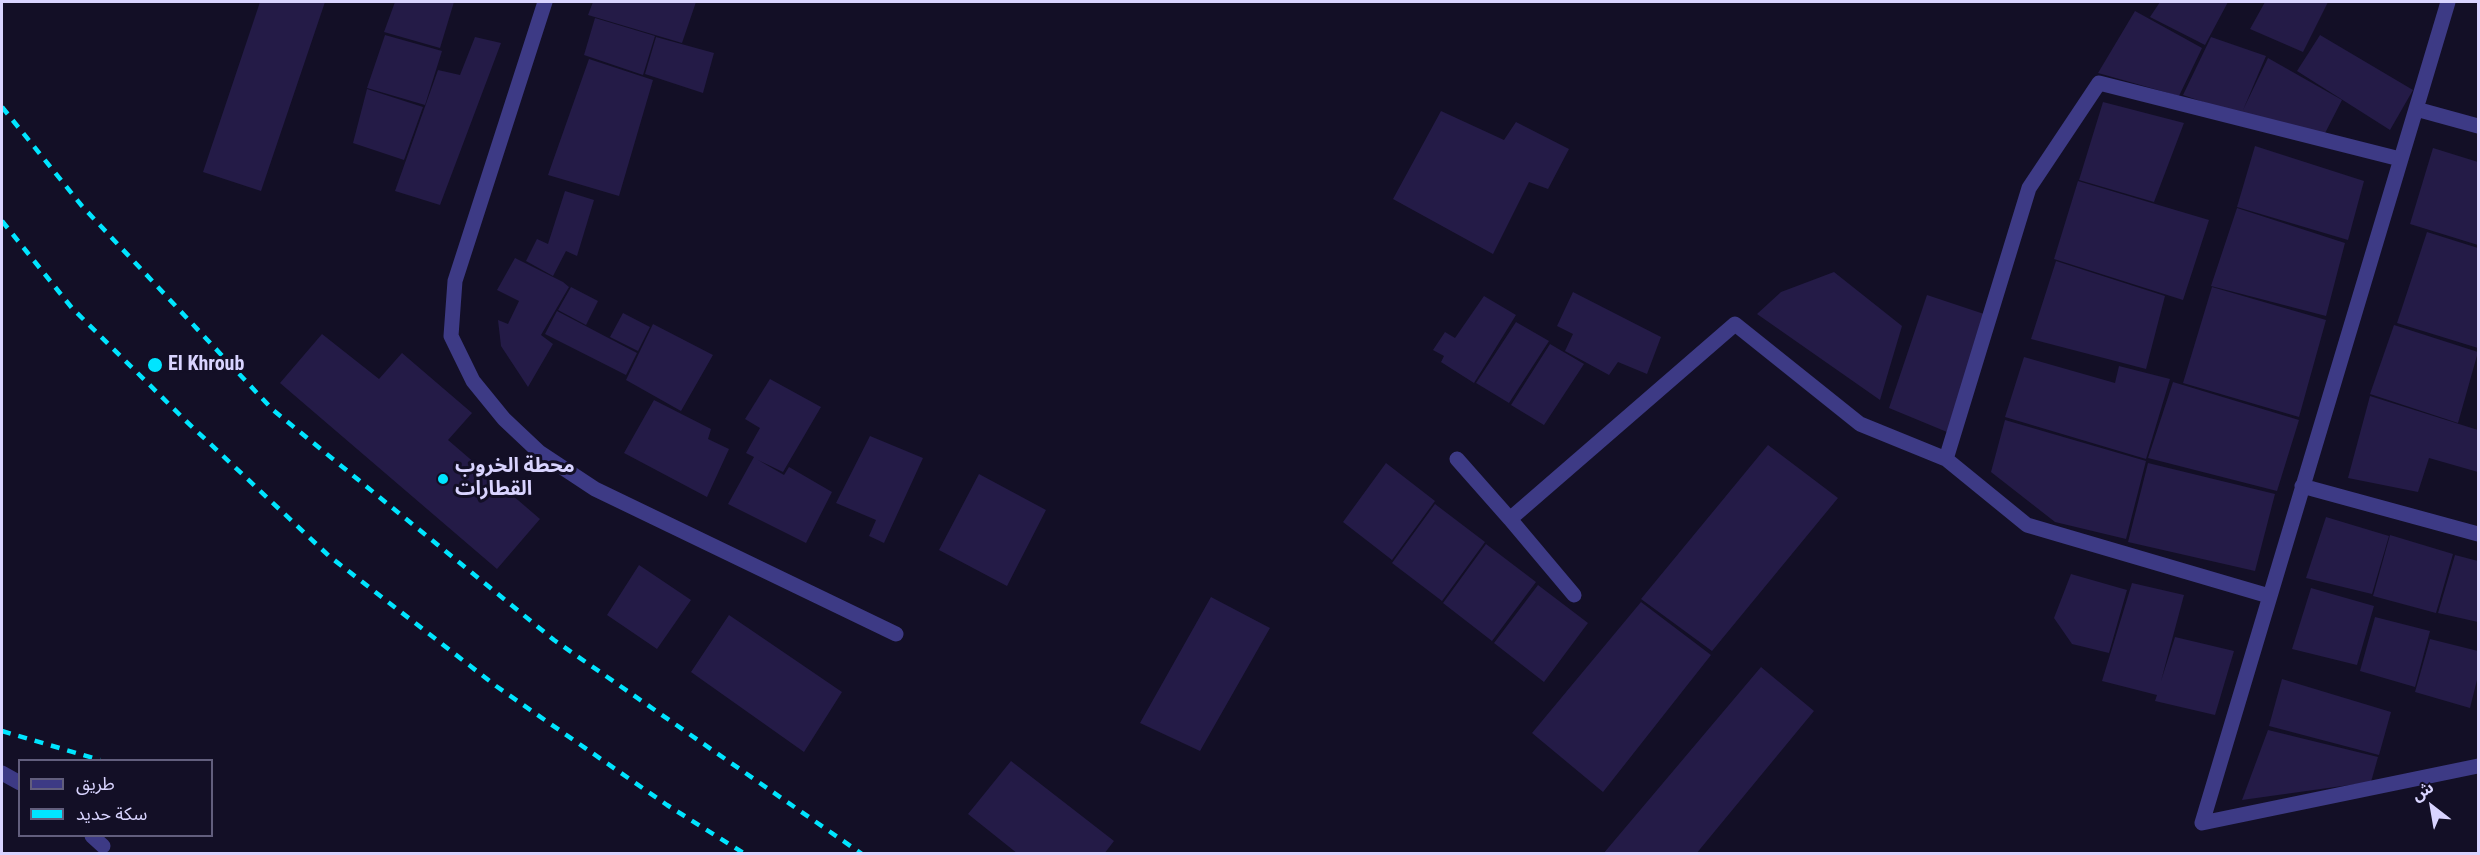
<!DOCTYPE html>
<html>
<head>
<meta charset="utf-8">
<style>
	body { margin:0 }
	#map { position:relative; width:2480px; height:855px; overflow:hidden; background:#130f26; font-family:"Roboto Condensed","Noto Sans Arabic",sans-serif }
	canvas { display:block }
	.frame { position:absolute; inset:0; border:3px solid #d9d4ff; pointer-events:none }
	.legend { position:absolute; left:18px; top:759px; width:195px; height:78px; box-sizing:border-box; background:#130f26; border:2px solid #625e7d; margin:0; padding:8px 10px; list-style:none; font-size:18px; color:#d9d4ff }
	.legend li { display:flex; align-items:center; gap:12px; height:30px }
	.legend b { width:30px; border:2px solid #625e7d }
	.north { position:absolute; left:2402px; top:777px; width:60px; height:60px; -webkit-text-stroke:4px #130f26; paint-order:stroke; rotate:329deg; font-size:16px; font-weight:700; line-height:24px; text-align:center; color:#d9d4ff }
	.north::after { content:''; display:block; margin:auto; width:21px; height:27px; background:#d9d4ff; clip-path:polygon(50% 0,100% 100%,50% 72%,0 100%) }
</style>
</head>
<body>
<div id="map">
<canvas width="2480" height="855"></canvas>
<div class="frame"></div>
<ul class="legend">
<li><b style="height:8px;background:#3d3a85"></b>طريق</li>
<li><b style="height:8px;background:#00e5ff"></b>سكة حديد</li>
</ul>
<div class="north">ش</div>
</div>
<script>
const c = document.querySelector('canvas').getContext('2d');
c.lineJoin = 'round';
function fill(path, color) {
  c.fillStyle = color;
  c.fill(path, 'evenodd');
}
function trace(path, color, width, dash) {
  c.strokeStyle = color;
  c.lineWidth = width;
  c.lineCap = dash ? 'butt' : 'round';
  c.setLineDash(dash || []);
  c.stroke(path);
}
function label(font, color, halo, rows, align = 'center') {
  c.font = font + ' "Roboto Condensed","Noto Sans Arabic",sans-serif';
  c.lineWidth = 6;
  c.setLineDash([]);
  c.textBaseline = 'middle';
  c.strokeStyle = halo;
  c.fillStyle = color;
  for (const [text, x, y, turn = 0] of rows) {
    c.save();
    c.translate(x, y);
    c.rotate((+turn || 0) * Math.PI / 180);
    c.textAlign = isNaN(turn) ? turn : align;
    if (halo) c.strokeText(text, 0, 0);
    c.fillText(text, 0, 0);
    c.restore();
  }
}
fill(new Path2D(`
	M260,2h65l-64,189 -58,-19z
	M395,2h59l-14,46 -56,-16z
	M593,2h103l-14,41 -94,-28z
	M2160,2h68l-23,43 -55,-28z
	M2265,2h63l-25,50 -53,-23z
	M2135,11l67,37 -23,48 -81,-23z
	M595,18l60,18 -12,39 -59,-20z
	M385,35l57,16 -17,54 -58,-17z
	M2320,35l93,55 -23,40 -93,-59z
	M475,37l26,6 -61,162 -45,-14 43,-121 22,5z
	M656,37l58,16 -11,40 -58,-19z
	M2211,37l55,19 -23,54 25,-52 74,42 -19,37 -82,-22 -58,-20z
	M589,59l64,21 -34,116 -71,-21z
	M367,89l56,18 -19,53 -51,-17z
	M2103,102l81,21 -30,79 -75,-22z
	M1441,111l63,29 12,-18 53,27 -21,40 -19,-7 -36,72 -100,-55z
	M2255,146l109,35 -16,59 -111,-33z
	M2433,148l45,14v83l-68,-21z
	M2078,181l131,39 -26,80 -129,-41z
	M565,191l29,9 -17,56 -11,-5 -13,25 -27,-15 11,-22 11,5z
	M2237,208l108,35 -19,73 -115,-30z
	M2427,232l51,16v100l-81,-25z
	M515,258l48,24 6,5 -28,48 12,9 -25,43 -27,-41 -3,-26 10,4 11,-23 -22,-11z
	M2056,261l109,35 -19,73 -115,-30z
	M1834,272l68,54 -22,74 -123,-86 24,-22z
	M571,287l27,14 -12,24 -28,-15z
	M2212,287l114,33 -27,97 -116,-34z
	M1573,292l88,45 -14,37 -29,-12 -9,13 -44,-24 8,-17 -16,-8z
	M1927,295l57,19 -37,118 -58,-24z
	M1484,296l32,19 -42,68 -33,-21 3,-6 -11,-6 12,-18 10,6z
	M557,311l80,42 -11,22 -81,-41z
	M623,313l27,14 -12,24 -28,-14z
	M1516,322l33,19 -40,62 -33,-20z
	M653,324l60,31 -32,56 -55,-31z
	M2394,325l84,27 -20,71 -88,-29z
	M322,334l57,45 23,-26 70,60 -24,27 92,79 -43,50 -217,-186z
	M1550,344l34,20 -40,61 -33,-20z
	M2024,357l91,26 4,-17 51,13 -24,80 -141,-42z
	M770,379l51,28 -38,65 -25,-12 26,15 5,-8 43,25 -26,51 -78,-39 26,-47 -8,-4 14,-25 -15,-9z
	M2173,382l126,38 -22,71 -129,-33z
	M2370,396l108,34v42l-49,-14 -11,34 -70,-14z
	M654,400l57,29 -3,10 21,10 -22,48 -83,-44z
	M2005,420l141,41 -20,78 -71,-17 -64,-50z
	M870,436l53,22 -39,85 -15,-7 7,-16 -40,-17z
	M1768,445l70,53 -126,153 -71,-52z
	M1386,463l49,38 -43,59 -49,-38z
	M2148,463l127,31 -20,77 -127,-29z
	M979,474l67,36 -39,76 -68,-36z
	M1435,504l50,38 -43,59 -50,-38z
	M2326,517l63,19 -17,58 -66,-16z
	M2390,535l63,19 -17,59 -63,-17z
	M1486,544l50,38 -44,59 -49,-38z
	M2455,555l23,6v61l-40,-9z
	M639,565l52,35 -34,49 -50,-34z
	M2071,574l56,16 -18,63 -37,-9 -18,-26z
	M2132,583l52,12 -23,86 14,-44 59,14 -19,64 -60,-14 2,-6 -55,-14z
	M1538,585l50,38 -44,59 -50,-39z
	M2311,588l63,18 -17,59 -65,-16z
	M1211,597l59,31 -70,123 -60,-28z
	M1641,602l70,53 -108,137 -71,-59z
	M729,615l113,77 -38,60 -113,-80z
	M2375,617l55,14 -15,56 -55,-16z
	M2430,639l48,12v25l-8,32 -55,-16z
	M1761,667l53,44 -118,143h-93z
	M2282,679l109,33 -12,43 -110,-29z
	M2268,730l110,27 -7,25 -129,18z
	M1011,761l103,80 -10,13h-86l-50,-40z`), '#241b47');
trace(new Path2D(`
	M545,2l-90,279 -4,55 22,45 31,38 35,33 56,37 301,145
	M2448,2l-246,821 276,-57
	M2416,109l62,17
	M1457,459l53,60
	M2302,486l176,48
	M1574,595l-64,-76 225,-195 125,100 86,35
	M2269,596l-242,-71 -81,-66 83,-271 70,-105 301,76
	M2,773l18,10
	M92,836l11,10`), '#3d3a85', 15);
trace(new Path2D(`
	M2,107l80,99 191,204 281,230 308,214
	M2,221l70,87 114,113 143,135 167,130 171,119 78,49
	M2,731l98,29`), '#00e5ff', 4.5, [9, 8]);
for (const [x, y, r, color] of [
	[155,365,8,"#00e5ff"],
	[443,479,6,"#00e5ff"]
]) {
  const dot = new Path2D();
  dot.arc(x, y, r, 0, 2 * Math.PI);
  c.fillStyle = color;
  c.fill(dot);
  trace(dot, '#130f26', 2);
}
label('bold 20px', '#d9d4ff', '#130f26', [
	["El Khroub",168,365],
	["محطة الخروب",455,467],
	["القطارات",455,490]
], 'left');
</script>
</body>
</html>
